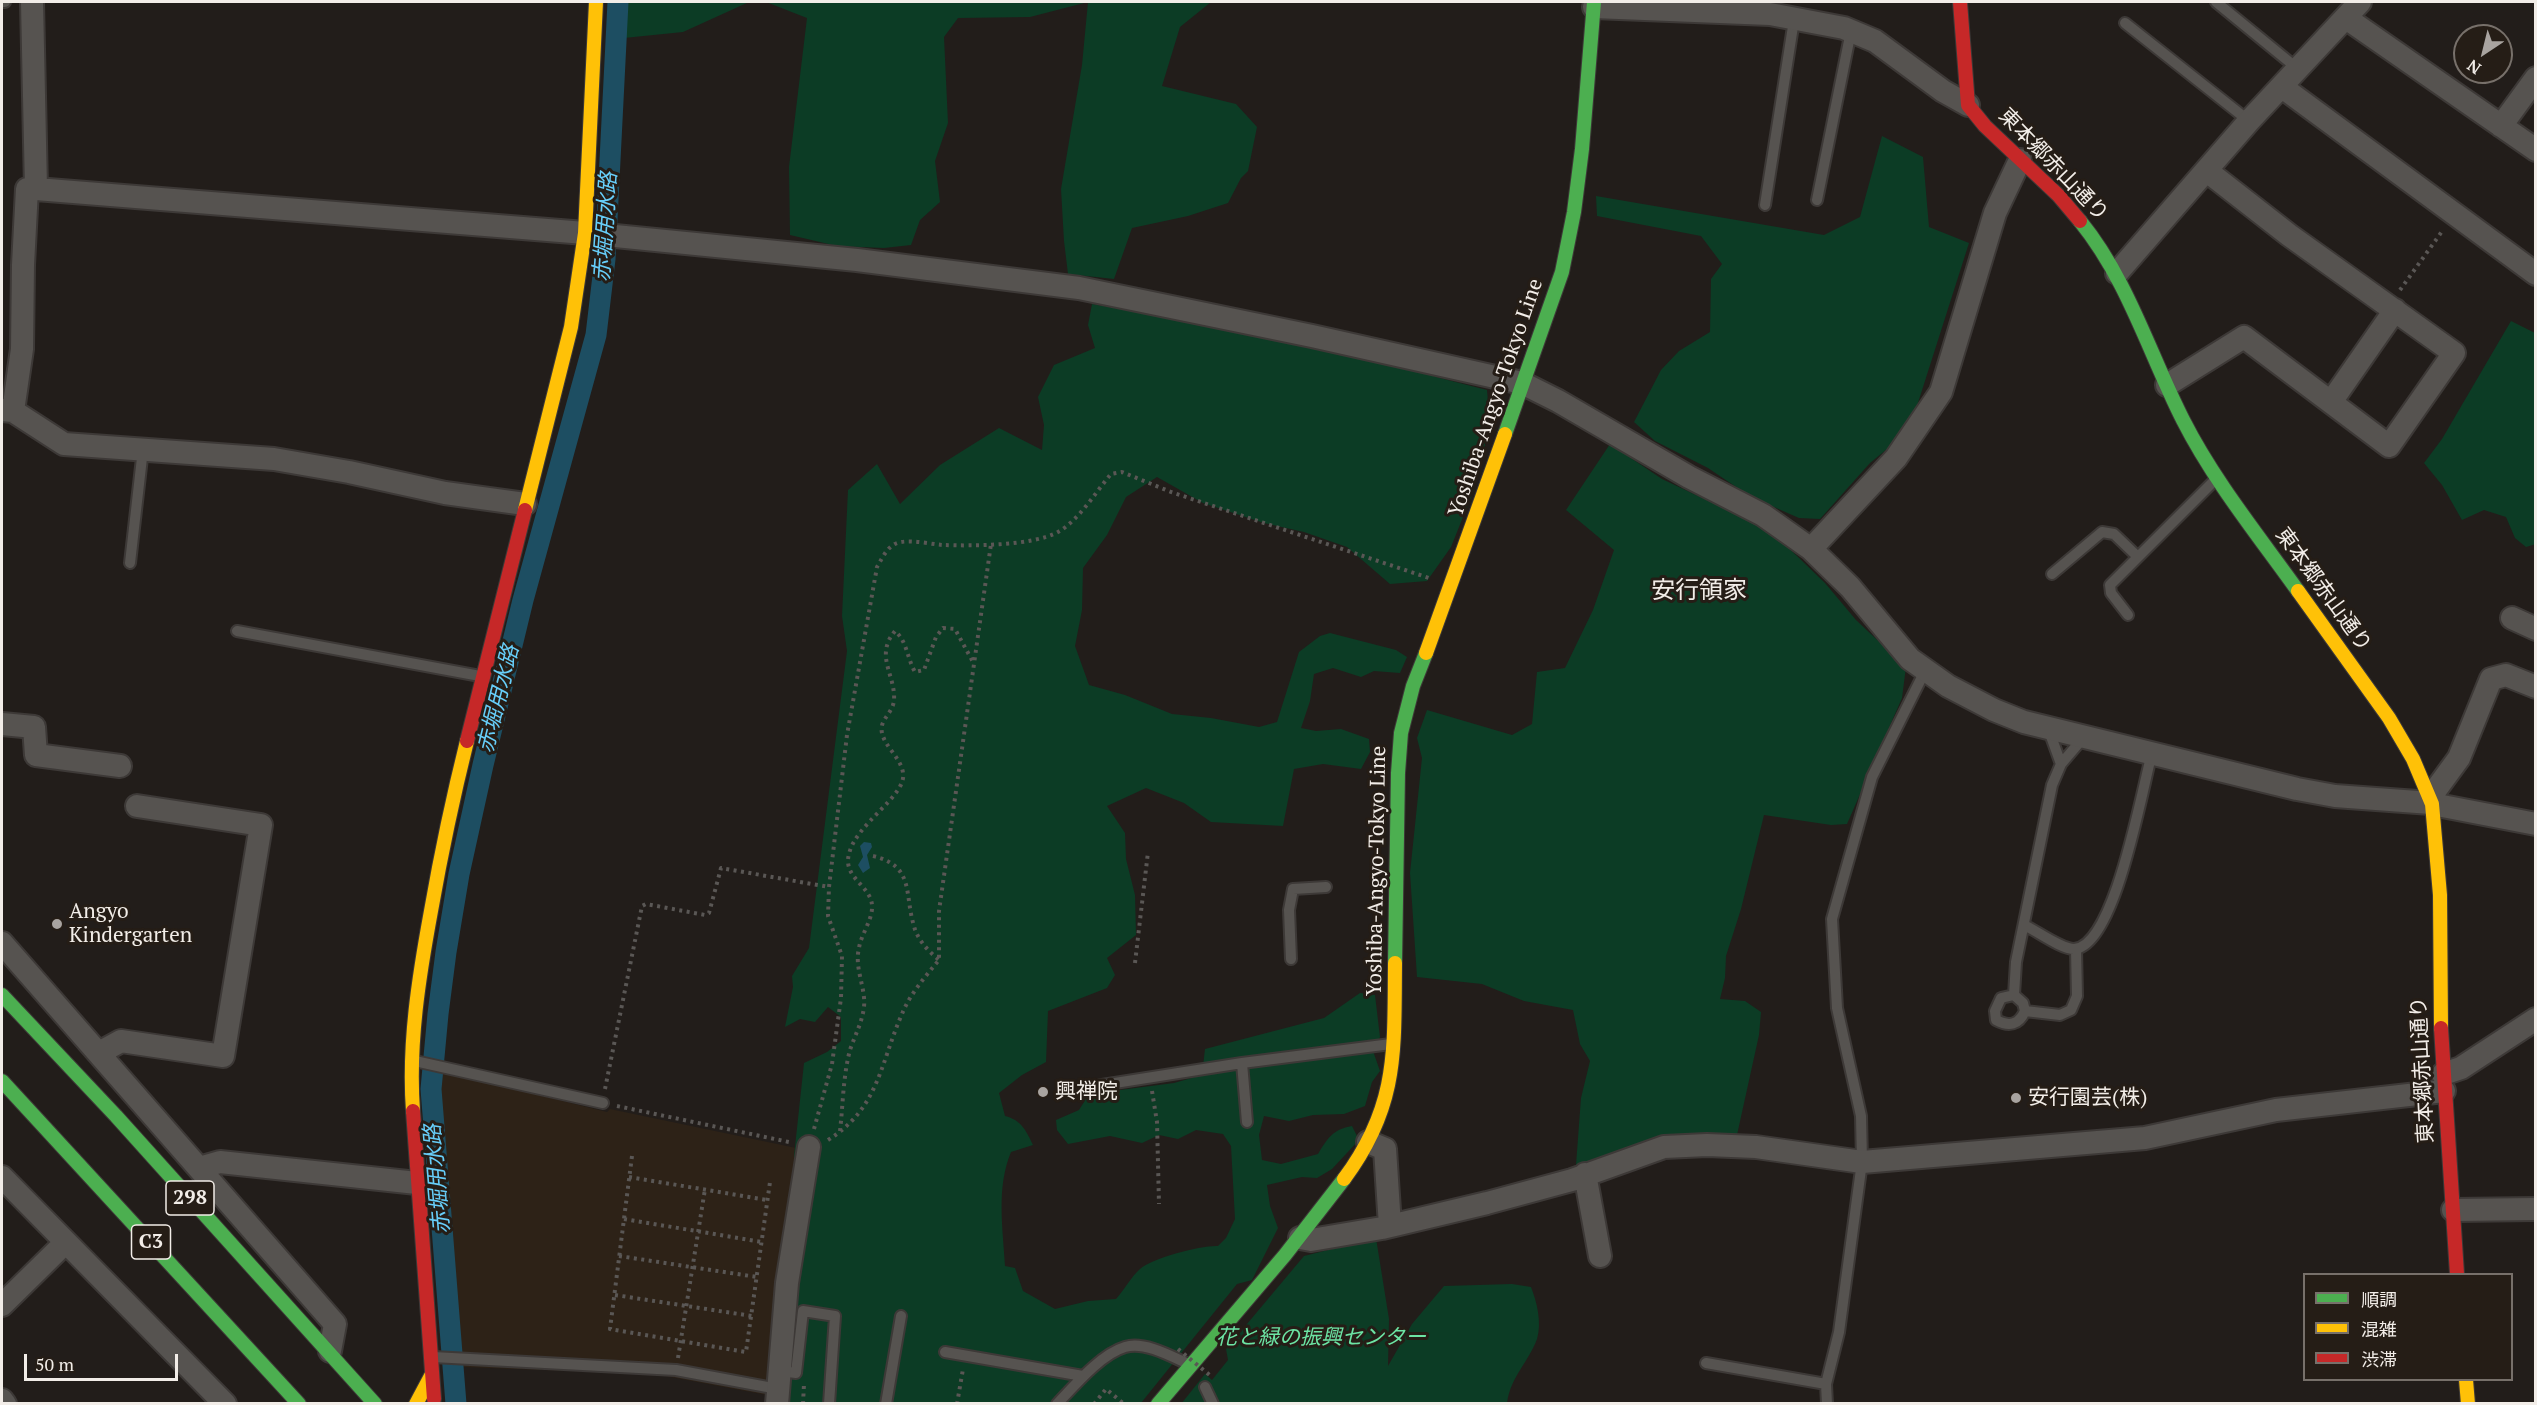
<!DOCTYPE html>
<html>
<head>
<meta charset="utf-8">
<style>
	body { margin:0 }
	#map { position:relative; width:2537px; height:1405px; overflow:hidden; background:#221d1a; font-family:"PT Serif","Noto Sans JP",serif }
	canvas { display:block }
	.frame { position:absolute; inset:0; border:3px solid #f2ede8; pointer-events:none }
	.legend { position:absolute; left:2303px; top:1273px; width:210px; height:108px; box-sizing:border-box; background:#251d16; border:2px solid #77706a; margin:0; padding:8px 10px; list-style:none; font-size:18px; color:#f2ede8 }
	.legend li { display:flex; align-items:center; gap:12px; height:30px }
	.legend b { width:30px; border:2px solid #77706a }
	.north { position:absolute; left:2453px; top:24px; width:60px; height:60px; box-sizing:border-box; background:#251d16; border:2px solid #77706a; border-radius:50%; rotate:215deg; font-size:16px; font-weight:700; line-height:24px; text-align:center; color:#f2ede8 }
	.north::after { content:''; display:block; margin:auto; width:21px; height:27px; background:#a9a4a0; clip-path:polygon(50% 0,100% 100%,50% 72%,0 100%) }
	.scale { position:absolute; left:24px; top:1354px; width:154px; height:27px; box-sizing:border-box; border:3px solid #f2ede8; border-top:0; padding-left:8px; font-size:18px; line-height:21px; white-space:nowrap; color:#f2ede8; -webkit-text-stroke:4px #251d16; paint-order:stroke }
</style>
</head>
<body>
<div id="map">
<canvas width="2537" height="1405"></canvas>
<div class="frame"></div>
<ul class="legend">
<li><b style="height:8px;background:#4caf50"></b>順調</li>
<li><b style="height:8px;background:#ffc107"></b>混雑</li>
<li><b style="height:8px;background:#c62828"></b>渋滞</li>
</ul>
<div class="north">N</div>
<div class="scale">50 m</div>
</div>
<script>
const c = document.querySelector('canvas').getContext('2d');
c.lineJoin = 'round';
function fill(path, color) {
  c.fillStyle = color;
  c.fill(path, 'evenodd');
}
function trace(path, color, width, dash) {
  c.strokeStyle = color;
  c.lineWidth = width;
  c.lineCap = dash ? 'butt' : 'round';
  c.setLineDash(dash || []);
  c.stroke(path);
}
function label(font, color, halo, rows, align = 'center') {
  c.font = font + ' "PT Serif","Noto Sans JP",serif';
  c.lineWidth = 6;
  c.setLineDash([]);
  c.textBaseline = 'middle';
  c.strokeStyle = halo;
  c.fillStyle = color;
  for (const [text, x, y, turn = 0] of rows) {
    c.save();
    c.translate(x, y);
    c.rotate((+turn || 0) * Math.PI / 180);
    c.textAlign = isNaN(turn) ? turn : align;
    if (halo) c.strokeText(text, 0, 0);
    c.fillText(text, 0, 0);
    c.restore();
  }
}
fill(new Path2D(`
	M438,1070l169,42 3,-3 191,40 -34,246 -112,-21 -192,-7 -11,-75 -14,-151z`), '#2d2217');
fill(new Path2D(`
	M626,2h123l-66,30 -59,6z
	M766,2h445l-31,25 -18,59 74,18 21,23 -9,44 -7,7 -13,25 -40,13 -56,12 -18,51 -46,-5 -4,-33 -3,-52 21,-124 6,-63 -58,15 -72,1 -14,19 4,86 -13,38 5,41 -20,18 -9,25 -27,3 -47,-2 -47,-11 -1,-68 18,-149z
	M1882,136l41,21 6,70 40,16 -60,188 -39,32 -50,56 -21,-1 -48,-21 -43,-29 -53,-27 -21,-19 27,-52 18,-19 31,-19 1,-53 11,-15 -21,-28 -104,-20 -1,-20 228,39 36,-18z
	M1092,304l273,49 71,24 51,13 3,35 -17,67 -22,55 -24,34 -37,3 -43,-37 -43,-15 -40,-9 -61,-20 -46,-26 -31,20 -19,38 -24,33 -1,42 -7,36 14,39 36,10 47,19 39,4 48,9 18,-5 22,-70 21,-16 10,-3 66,17 11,7 -7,16 -26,-2 -13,6 -28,-9 -19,6 -4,27 -9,27 15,3 25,-2 28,10 1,13 -9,17 -38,-5 -29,5 -11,57 -72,-4 -27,-19 -38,-15 -39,18 18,27 1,26 9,36 1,40 -29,23 8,17 -8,13 -59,23 -2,51 -24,13 -23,18 6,23c16,4 21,14 28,29l-22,7c-15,36 -8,76 -6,114l10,2 8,23 32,18 33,-8 28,-2c8,-9 15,-22 24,-30 12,-11 62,-24 78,-23l8,-8 9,-19 -4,-73 -8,-12 -27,-4 -18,9 -19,-4 -17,8 -32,-7 -42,8 -11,-14 -1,-10 23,-10 10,-16 85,-11 28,-8 3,-26 119,-31 36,-25 15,2 5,42 -7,14 7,20 -8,11 -7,24 -21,8 -31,1 -24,6 -25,-5 -5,19 3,25 19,4 37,-10c9,-15 15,-25 34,-28l7,14 -27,29 -15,9 -15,-1 -35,8 3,21 8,22 -26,52 -15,4 -96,119 -357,1 18,-153 -8,-95 10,-93 23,-11 14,-11v-24l-13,-10 -13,15 -15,-3 -15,8 8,-40 -1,-11 17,-28 38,-297 -5,-35 6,-126 29,-26 23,40 40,-39 59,-37 43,22 2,-25 -6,-28 16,-32 41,-17 -7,-23z
	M2511,321l24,12 1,211 -10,3 -11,-9 -9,-21 -22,-7 -22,10 -20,-35 -18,-22 18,-24z
	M1610,444l52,35 108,51 55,53 31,37 50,47 -4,31 -55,126 -16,1 -67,-10 -23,94 -15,47 -1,22 -5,21 25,2 16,11 -2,23 -22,100 -72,4 -89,26 5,-67 9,-37 -10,-17 -7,-34 -49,-9 -42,-17 -65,-7 -7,-104 12,-115 -5,-20 10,-28 85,25 20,-11 5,-52 28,-4 28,-58 21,-60 -48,-40z
	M1376,1238l13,81 -1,47 24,-42 32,-38 68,-2 19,3c6,15 11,36 6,52 -9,24 -26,37 -30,64l-326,1 24,-30 7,6 16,-20 -2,-11 78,-93z`), '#0c3c25');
fill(new Path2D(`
	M864,842l7,1 1,4 -5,8 3,13 -7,5 -5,-8 5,-8 -3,-11z`), '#1d4e62');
trace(new Path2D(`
	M456,1404l-25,-315 7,-75 8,-62 13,-78 24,-109 40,-165 73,-265 9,-76 13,-257`), '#1d4e62', 21);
const lane = new Path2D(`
	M2,2h3
	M2216,2l82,67
	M2125,23l124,98
	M1817,200l34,-169
	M1765,205l29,-185
	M130,563l13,-114
	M2052,574l50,-42 12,2 24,23
	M2128,615l-17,-22 -1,-8 105,-105
	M237,631l243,45
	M2048,728l13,36
	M2024,925c13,6 37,24 50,24 41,-2 68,-160 78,-196
	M1291,959l-2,-49 4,-21 33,-2
	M2014,995l-13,3 -6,13 1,9c13,7 23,5 29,-9l-2,-8 -9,-8 2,-33 36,-177 9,-21 23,-27
	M2025,1011l35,4 11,-5 6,-14 -1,-47
	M415,1061l188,42
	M1242,1063l5,59
	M1083,1088l159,-25 149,-19
	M945,1352l138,24
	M433,1357l243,13 102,19
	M1706,1363l120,21
	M780,1371l16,2 7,-62 32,5 -6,88
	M1205,1387l8,17
	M886,1404l15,-88
	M1057,1404c18,-19 44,-50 68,-57 19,-6 46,9 63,17
	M1827,1404l-1,-20 13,-52 23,-170 -1,-46 -24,-108 -5,-89 40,-142 53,-106`);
const street = new Path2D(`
	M1594,7l176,7 74,14 31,13 68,50 25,14
	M2346,18l190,132
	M2282,87l254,187
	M2501,126l35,-48
	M36,189l549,44 272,27 222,28 233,48 210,47 36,18 131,76 74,38 48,34 39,38 60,72 38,27 46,24 30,12 273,67 38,7 96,7
	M2117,273l132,-152 111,-119
	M2167,385l77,-48 145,109 65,-93 -165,-118 -82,-64
	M2331,402l64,-92
	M2,410l11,1 51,33 210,15 75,13 96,21 80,11
	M13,411l9,-62 1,-84 4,-76h9l-4,-187
	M1811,549l85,-91 45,-66 54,-179 25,-53
	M2512,618l24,11
	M2,724l32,3 2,28 84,11
	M2429,799l30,-41 32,-79 15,-4 30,12
	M2432,804l104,20
	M2,943l333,381 -5,27
	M99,1053l22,-12 102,15 38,-231 -124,-19
	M2443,1074l18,-6 75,-49
	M1368,1142l17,7 5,77
	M199,1168l21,-6 197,21
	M1585,1174l15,82
	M2,1177l223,227
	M2453,1210l83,-1
	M1300,1238l11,2 71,-12 105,-25 85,-23 92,-33 43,-2 49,2 106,15 283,-24 131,-28 168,-19
	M2,1305l63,-62
	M2,1400l3,4
	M777,1404l10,-121 22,-136`);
const fast = new Path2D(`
	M2080,221c48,59 69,132 103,199 31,61 75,115 115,171
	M1505,434l57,-162 12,-60 8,-63 12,-147
	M1395,963l3,-190 3,-40 12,-47 13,-33
	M2,995l114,121 259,288
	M2,1081l297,323
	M1158,1404l127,-149 59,-76`);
const slow = new Path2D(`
	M525,510l46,-183 14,-94 11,-231
	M2298,591l91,127 24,41 19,45 8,91 1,133
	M1426,653l79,-219
	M413,1111c-5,-67 6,-135 18,-200 10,-57 22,-114 36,-170
	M1344,1179c55,-74 50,-129 51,-216
	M2466,1380l2,24
	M416,1404l16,-30`);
const jam = new Path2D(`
	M1960,2l8,103 17,21 74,70 21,25
	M467,741l58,-231
	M2441,1028l16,246
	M413,1111l21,288`);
trace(lane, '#3d3937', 14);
trace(street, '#3d3937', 26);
trace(fast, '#3d3937', 16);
trace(slow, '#3d3937', 16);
trace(jam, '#3d3937', 16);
trace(new Path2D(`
	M2400,290l43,-60
	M873,856c42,10 31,38 41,70 3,13 14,25 25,34
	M1135,963l13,-111
	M605,1089l37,-183 4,-2 59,11 4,-2 12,-45 108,19
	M1152,1091l5,31 2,82
	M617,1106l172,36
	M814,1129l18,-65 9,-66 1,-42 -14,-40 1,-29 18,-152 30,-168c6,-10 11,-23 24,-25 13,-2 29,2 42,3 28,1 90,1 115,-13 21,-12 37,-39 53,-58l11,-2 49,20 258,86
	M840,1131c3,-26 3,-55 10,-81 5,-15 12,-27 14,-43 2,-19 -10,-39 -5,-59 2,-13 12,-26 13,-39 2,-23 -30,-30 -23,-55 7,-31 58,-58 54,-81 -2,-15 -18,-26 -21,-40 -3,-13 10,-19 12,-32 2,-26 -20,-45 1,-70 12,10 12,27 20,41l9,-2 12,-33 7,-9 12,1 18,33
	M828,1140c51,-32 52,-76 74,-126 8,-20 23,-37 37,-54v-49l52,-367
	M632,1156l-22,173 136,23 24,-170
	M629,1177l138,23
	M624,1219l138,23
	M619,1256l138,21
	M615,1295l137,21
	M678,1358l27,-169
	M803,1404l1,-20
	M957,1404l6,-35
	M1094,1404l12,-15 18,15`), '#5a5755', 4, [3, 4.5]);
trace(lane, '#565350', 10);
trace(street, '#565350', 22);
trace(fast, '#4caf50', 14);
trace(slow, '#ffc107', 14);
trace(jam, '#c62828', 14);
trace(new Path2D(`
	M1178,1349l34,28`), '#5a5755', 4, [3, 4.5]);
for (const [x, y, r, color] of [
	[57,924,6,"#a9a4a0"],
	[1043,1092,6,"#a9a4a0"],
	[2016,1098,6,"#a9a4a0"]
]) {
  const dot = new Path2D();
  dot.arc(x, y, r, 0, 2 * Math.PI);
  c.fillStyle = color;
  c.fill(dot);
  trace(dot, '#251d16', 2);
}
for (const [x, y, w] of [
	[190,1198,48],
	[151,1242,39]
]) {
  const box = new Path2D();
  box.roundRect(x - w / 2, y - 17, w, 34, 4.5);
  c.fillStyle = '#251d16';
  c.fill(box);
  trace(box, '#f2ede8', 1.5);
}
label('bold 20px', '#f2ede8', null, [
	["298",190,1198],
	["C3",151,1242]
]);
label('21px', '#f2ede8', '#251d16', [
	["東本郷赤山通り",2053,165,46],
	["Yoshiba-Angyo-Tokyo Line",1496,398,-71],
	["東本郷赤山通り",2323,590,54],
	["Yoshiba-Angyo-Tokyo Line",1377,871,-89],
	["東本郷赤山通り",2423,1070,-93]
]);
label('21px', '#f2ede8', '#251d16', [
	["Angyo",69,912],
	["Kindergarten",69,936],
	["興禅院",1055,1092],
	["安行園芸(株)",2028,1098]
], 'left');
label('italic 21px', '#6ce4a4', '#251d16', [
	["花と緑の振興センター",1321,1338]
]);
label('italic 22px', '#67cef9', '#251d16', [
	["赤堀用水路",606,227,-86],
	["赤堀用水路",499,699,-76],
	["赤堀用水路",438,1179,-95]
]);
label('24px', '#f2ede8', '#251d16', [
	["安行領家",1699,591]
]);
</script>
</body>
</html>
